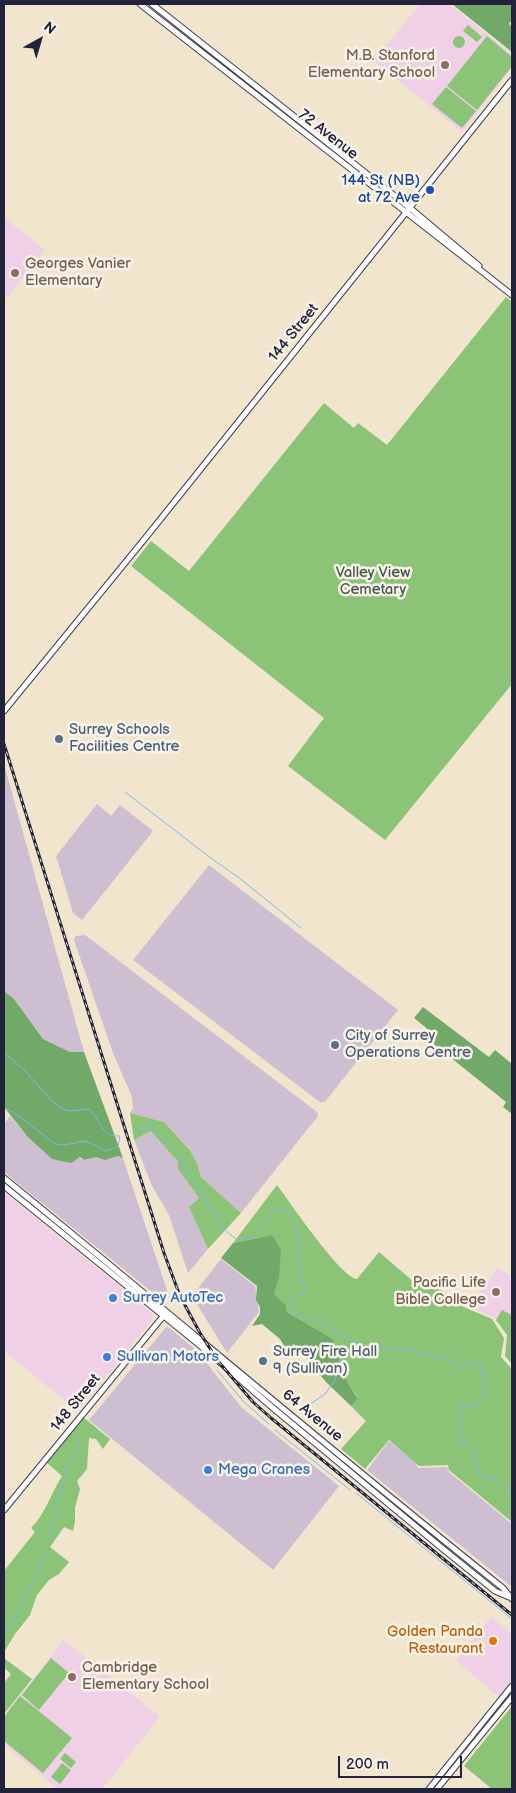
<!DOCTYPE html>
<html>
<head>
<meta charset="utf-8">
<style>
	body { margin:0 }
	#map { position:relative; width:516px; height:1793px; overflow:hidden; background:#f1e6cd; font-family:"Balsamiq Sans",sans-serif }
	canvas { display:block }
	.frame { position:absolute; inset:0; border:5px solid #22223b; pointer-events:none }
	.north { position:absolute; left:15px; top:15px; width:50px; height:50px; -webkit-text-stroke:4px #f7f3e8; paint-order:stroke; rotate:39deg; font-size:14px; font-weight:700; line-height:20px; text-align:center; color:#22223b }
	.north::after { content:''; display:block; margin:auto; width:18px; height:22px; background:#22223b; clip-path:polygon(50% 0,100% 100%,50% 72%,0 100%) }
	.scale { position:absolute; left:338px; top:1756px; width:124px; height:22px; box-sizing:border-box; border:2px solid #22223b; border-top:0; padding-left:6px; font-size:15px; line-height:18px; white-space:nowrap; color:#22223b; -webkit-text-stroke:4px #f7f3e8; paint-order:stroke }
</style>
</head>
<body>
<div id="map">
<canvas width="516" height="1793"></canvas>
<div class="frame"></div>
<div class="north">N</div>
<div class="scale">200 m</div>
</div>
<script>
const c = document.querySelector('canvas').getContext('2d');
c.lineJoin = 'round';
function fill(path, color) {
  c.fillStyle = color;
  c.fill(path, 'evenodd');
}
function trace(path, color, width, dash) {
  c.strokeStyle = color;
  c.lineWidth = width;
  c.lineCap = dash ? 'butt' : 'round';
  c.setLineDash(dash || []);
  c.stroke(path);
}
function label(font, color, halo, rows, align = 'center') {
  c.font = font + ' "Balsamiq Sans",sans-serif';
  c.lineWidth = 5;
  c.setLineDash([]);
  c.textBaseline = 'middle';
  c.strokeStyle = halo;
  c.fillStyle = color;
  for (const [text, x, y, turn = 0] of rows) {
    c.save();
    c.translate(x, y);
    c.rotate((+turn || 0) * Math.PI / 180);
    c.textAlign = isNaN(turn) ? turn : align;
    if (halo) c.strokeText(text, 0, 0);
    c.fillText(text, 0, 0);
    c.restore();
  }
}
fill(new Path2D(`
	M420,4h29l63,50v14l-50,64 -88,-71z
	M4,217l41,33 -38,48 -3,-3z
	M4,1192l148,121 1,6 -75,92 -74,-60z
	M498,1268l14,9v48l-44,-18z
	M491,1617l21,17v46l-13,17 -43,-36z
	M64,1640l96,77 -58,72h-44l-54,-44v-30z`), '#efd0e6');
fill(new Path2D(`
	M4,764l80,288h-14l-27,-13 -29,-40 -10,-8z
	M97,804l14,12 9,-11 33,26 -71,89 -9,-7 -17,-57z
	M209,865l189,145 -74,93 -1,-2 -2,2 -188,-143z
	M85,935l232,177 1,4 -77,97 -40,-36 -4,-14 -7,-14 -26,-27 -34,-9 3,-5 -1,-11 -19,-44 -39,-113 1,-4z
	M10,1116l17,20 7,5 50,19 12,-3 9,3 13,-4 5,2 46,138 -5,6 -160,-130v-48z
	M151,1131l27,31v7l21,29 -10,9 19,42 -20,24 -19,-58 -17,-29 -18,-46z
	M221,1259l34,27 4,26 -32,41 -35,-57z
	M167,1326l35,29 4,7 35,45 98,79 -66,84 -184,-150z
	M389,1441l26,21 3,6 29,-1 2,5 63,52v63l-145,-117z`), '#cdbed2');
fill(new Path2D(`
	M468,25l14,12 -5,5 -14,-11z
	M453 42a6 6 0 1 1 12 0a6 6 0 1 1-12 0Z
	M487,36l25,21v9l-35,44 -30,-24z
	M446,87l30,24 -14,17 -30,-24z
	M506,297l6,5v382l-127,156 -97,-74 36,-48 -193,-152 20,-25 38,30 135,-168 30,25 4,-5 29,22z
	M130,1113l34,9 26,28 7,13 4,14 40,36 -33,36 -19,-42 10,-9 -21,-29v-7l-27,-31 -17,9z
	M277,1185c12,16 64,93 80,94l22,-27 35,30 20,3 32,23 26,11 12,19 -3,19 10,11 1,5v149l-63,-52 -1,-5 -29,1 -30,-26 -24,29 -24,-20 25,-28 -15,-15 7,-9c-14,-17 -19,-37 -25,-58l-46,-27 -1,-7 -12,-11 5,-16 -7,-43 -39,8z
	M502,1310l10,5v49l-7,-8 2,-21 -11,-15z
	M83,1417l27,22 -7,10 -7,-10 -7,-1 -2,31 -10,12 3,8 -5,19v14l-2,9 -9,-4 -14,20 19,15 -10,12 -10,6 -12,15 -7,20 -15,19 -11,18v-81l31,-39 -4,-4c15,-15 20,-35 31,-52l-16,-14z
	M4,1658l28,21 -28,35v-31l7,-9 -7,-6z
	M51,1658l18,15 -30,37 -17,-15z
	M20,1696l52,42 -29,35 -39,-32v-24z
	M512,1706v83h-20l-28,-23z
	M65,1753l11,9 -5,6 -11,-9z
	M62,1763l9,7 -11,14 -9,-7z`), '#8bc377');
fill(new Path2D(`
	M452,4h60v16l-3,4 3,3v25z
	M4,991l10,8 29,40 27,13h14l39,106 -5,-2 -13,4 -9,-3 -12,3 -4,-3 -9,6 -19,-4 -25,-23 -23,-29z
	M423,1007l66,50 6,-7 17,14v50l-9,-7 3,-5 -76,-61 5,-6 -21,-17z
	M272,1235l9,15 -2,28 -5,16 12,11 1,7 46,27c6,21 11,41 25,59l-7,8 -25,-24 -32,-38 -7,7 -7,-12 -18,-15 -10,2 8,-12v-7l-4,-7 1,-14 -36,-28 12,-15z`), '#70a968');
trace(new Path2D(`
	M125,792l91,70c8,4 13,10 21,14l64,52
	M4,1052l23,21 24,27 10,8 8,3 20,-2c13,11 11,28 31,27l-2,10 -12,5 -20,-10 -22,4 -9,-1 -36,-28 -15,-9
	M133,1131l16,-5 5,2 26,28 5,15 13,14 8,20 10,7c5,15 8,18 20,27l18,-3 17,-22 8,-5c28,5 17,46 20,65 1,5 4,10 6,14l-1,5c-13,5 -18,5 -10,20l34,13 33,20 42,3 28,7 15,1 16,10 12,-6 6,3 5,28 -10,16 -13,-2 -3,2 3,15 -3,13 1,4 14,11 5,24 17,5 14,12 2,8
	M217,1370l26,31 26,23
	M300,1411l25,-17 10,-14 5,-20 13,-16
	M275,1430l75,60
	M356,1493l156,126
	M50,1539l2,-15 15,-56 13,-24 -1,-9
	M47,1547v-1
	M4,1633c18,-24 30,-53 41,-81`), '#7db9ef', 1);
const secondary = new Path2D(`
	M140,4l372,291
	M152,4l258,204 69,58
	M4,711l143,-175 365,-456
	M4,1178c167,136 331,276 499,410l9,11
	M4,1186l209,170 60,52 170,141 52,42 14,6
	M4,1510l161,-196
	M429,1789l83,-103
	M437,1789l75,-92`);
trace(secondary, '#413f51', 7);
trace(secondary, '#fff', 5);
const rail = new Path2D(`
	M4,744l160,509 16,43 20,37 18,28 35,41 18,16 241,197`);
trace(rail, '#22223b', 3);
trace(rail, '#f7f3e8', 1, [4]);
for (const [x, y, r, color] of [
	[445,65,5,"#8d6e63"],
	[430,190,5,"#1a4fb4"],
	[15,273,5,"#8d6e63"],
	[59,739,5,"#5c6f8a"],
	[335,1045,5,"#5c6f8a"],
	[496,1292,5,"#8d6e63"],
	[113,1298,5,"#3f7fe0"],
	[107,1357,5,"#3f7fe0"],
	[263,1361,5,"#5c6f8a"],
	[208,1470,5,"#3f7fe0"],
	[493,1641,5,"#e8710a"],
	[72,1677,5,"#8d6e63"]
]) {
  const dot = new Path2D();
  dot.arc(x, y, r, 0, 2 * Math.PI);
  c.fillStyle = color;
  c.fill(dot);
  trace(dot, '#f7f3e8', 2);
}
label('15px', '#785e54', '#f7f3e8', [
	["M.B. Stanford",435,56],
	["Elementary School",435,73],
	["Georges Vanier",25,264,"left"],
	["Elementary",25,281,"left"],
	["Pacific Life",486,1283],
	["Bible College",486,1300],
	["Cambridge",82,1668,"left"],
	["Elementary School",82,1685,"left"]
], 'right');
label('15px', '#22223b', '#f7f3e8', [
	["72 Avenue",328,135,38],
	["144 Street",294,333,-51],
	["148 Street",76,1403,-51],
	["64 Avenue",312,1416,39]
]);
label('15px', '#164399', '#f7f3e8', [
	["144 St (NB)",420,181],
	["at 72 Ave",420,198]
], 'right');
label('15px', '#475a50', '#f7f3e8', [
	["Valley View",373,573],
	["Cemetary",373,590]
]);
label('15px', '#4e5e75', '#f7f3e8', [
	["Surrey Schools",69,730],
	["Facilities Centre",69,747],
	["City of Surrey",345,1036],
	["Operations Centre",345,1053],
	["Surrey Fire Hall",273,1352],
	["9 (Sullivan)",273,1369]
], 'left');
label('15px', '#366cbe', '#f7f3e8', [
	["Surrey AutoTec",123,1298],
	["Sullivan Motors",117,1357],
	["Mega Cranes",218,1470]
], 'left');
label('15px', '#c56008', '#f7f3e8', [
	["Golden Panda",483,1632],
	["Restaurant",483,1649]
], 'right');
</script>
</body>
</html>
